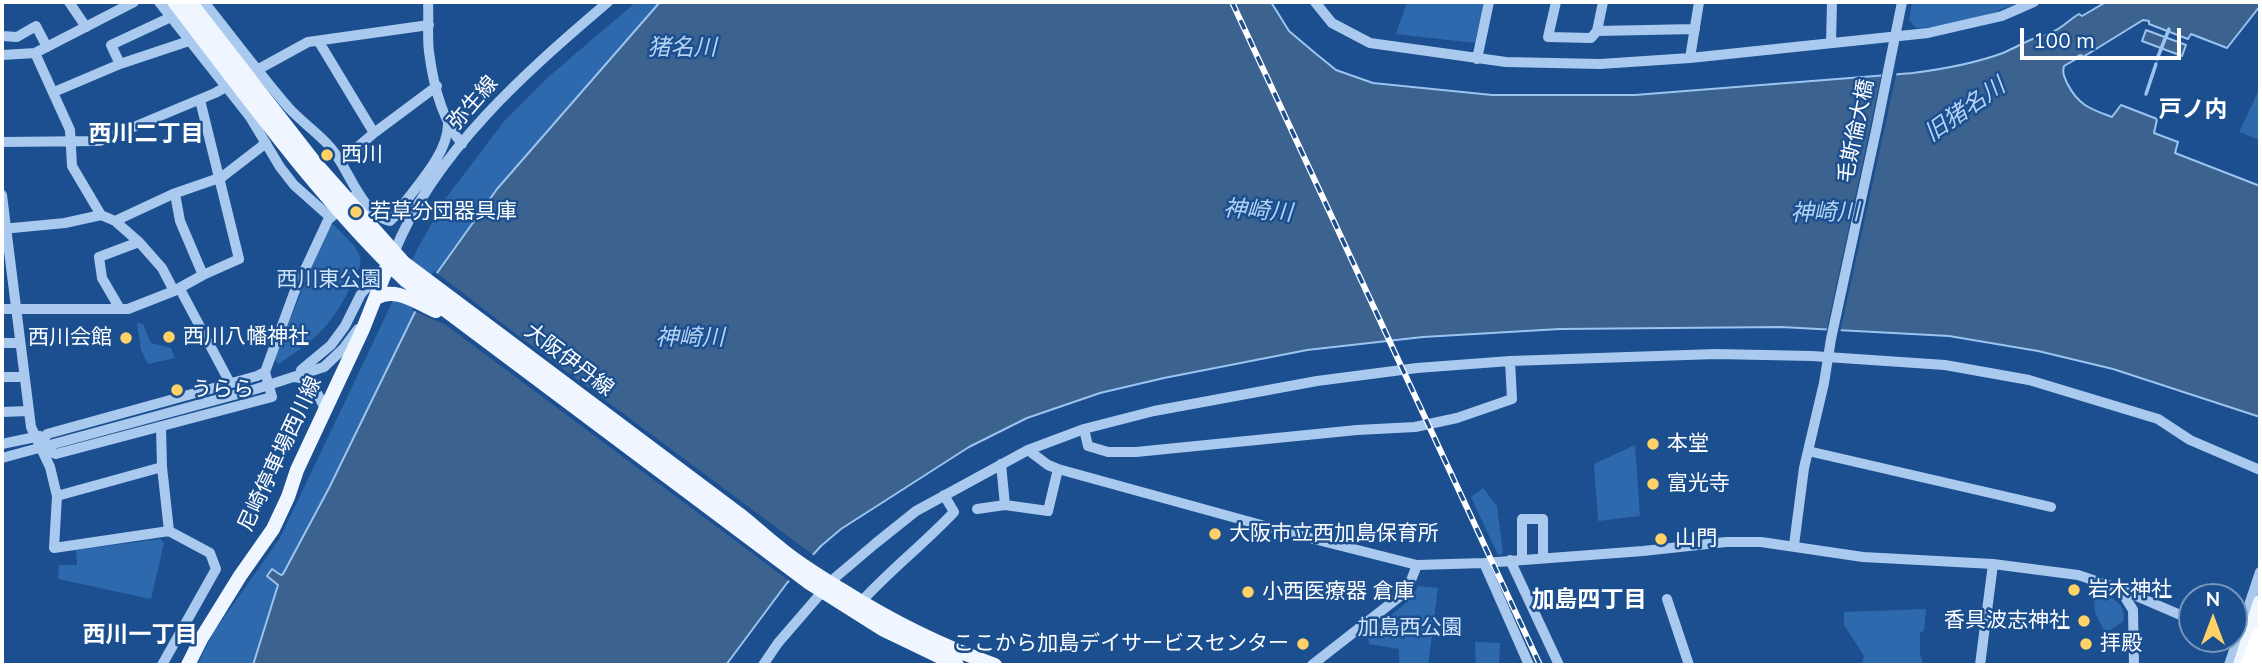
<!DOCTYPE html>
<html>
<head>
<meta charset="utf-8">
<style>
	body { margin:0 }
	#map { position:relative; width:2262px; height:667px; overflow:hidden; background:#1b4f8f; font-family:Mulish,sans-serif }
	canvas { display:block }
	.frame { position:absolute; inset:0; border:4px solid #fff; pointer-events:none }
	.north { position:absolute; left:2178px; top:583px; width:70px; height:70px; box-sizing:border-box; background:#1b4f8f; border:2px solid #7695bc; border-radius:50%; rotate:0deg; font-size:19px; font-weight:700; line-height:28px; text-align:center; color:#fff }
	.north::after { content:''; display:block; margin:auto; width:24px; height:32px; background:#ffd166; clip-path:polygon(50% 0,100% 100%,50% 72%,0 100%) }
	.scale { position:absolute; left:2020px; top:28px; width:161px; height:32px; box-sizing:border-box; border:4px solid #fff; border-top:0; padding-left:9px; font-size:21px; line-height:24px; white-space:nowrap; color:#fff; -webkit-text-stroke:5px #1b4f8f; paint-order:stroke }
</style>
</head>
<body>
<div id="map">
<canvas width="2262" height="667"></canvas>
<div class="frame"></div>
<div class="north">N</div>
<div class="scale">100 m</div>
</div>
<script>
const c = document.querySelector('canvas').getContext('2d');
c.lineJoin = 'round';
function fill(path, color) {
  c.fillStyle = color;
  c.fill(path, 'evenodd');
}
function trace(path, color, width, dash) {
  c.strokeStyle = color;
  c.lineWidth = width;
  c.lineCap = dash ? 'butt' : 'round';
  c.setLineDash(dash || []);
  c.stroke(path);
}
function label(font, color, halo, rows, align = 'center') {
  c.font = font + ' Mulish,"Noto Sans JP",sans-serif';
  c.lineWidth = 5;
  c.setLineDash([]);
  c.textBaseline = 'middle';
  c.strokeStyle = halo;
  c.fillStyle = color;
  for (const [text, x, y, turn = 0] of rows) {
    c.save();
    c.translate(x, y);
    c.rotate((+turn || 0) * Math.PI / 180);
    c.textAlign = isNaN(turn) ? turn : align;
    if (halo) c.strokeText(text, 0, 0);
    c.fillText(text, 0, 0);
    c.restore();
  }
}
fill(new Path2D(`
	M636,2h23l-163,187 -58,82 -24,42 -87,177 -44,84 -11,-6 -5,7 10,10 -25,80h-55l16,-32 67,-95 138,-290 28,-50 59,-78 42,-42z
	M1407,2h77l-9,41 -79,-9z
	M1912,2h109c-33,13 -69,25 -105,26l-7,-8z
	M2260,88v52l-21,-8z
	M333,224c8,9 25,22 27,34 2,7 -3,14 -6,21 -19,44 -36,58 -75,85l-5,-5 54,-132z
	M137,323l6,1 8,19 20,5 4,10 -27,6 -7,-14z
	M1635,445l5,71 -42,5 -4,-57z
	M1483,488l14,18 6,47 -5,2 -27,-58z
	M160,539l4,4 -13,56 -93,-20 1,-14h18l-1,-15z
	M1418,586l20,2 -10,77 -29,-1v-15l-30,-5 -2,-12c17,-13 42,-26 51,-46z
	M2105,594c12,6 22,14 18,28l-13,8h-6l-9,-17 -1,-13z
	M1926,609l-2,21 -4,3v20l3,12h-61l2,-9 -20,-31v-13z
	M1475,642l25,1 -1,22h-23z`), '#2e69ad');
const water = new Path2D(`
	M660,2h611l18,29 26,22 21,17 37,13 119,12h143l278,-22c31,-4 60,-9 90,-20 16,-7 32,-17 49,-21 9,-3 18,-13 27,-18l3,2 24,-14h154v4l-33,42 -36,-14 -3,5 -39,-15v-3l-6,-1 -60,37 -2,-2 -3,1v2l-14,8c-2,7 0,10 3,17 11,22 23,26 45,34l9,-12 36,14 -3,14 24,9 -3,11 85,33v231l-147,-48 -75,-18 -89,-15 -168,-9 -221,2 -137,8 -116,13 -143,28 -64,15 -73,25 -58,29 -128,82 -20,17 -34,37 -61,82h-473l25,-80 -11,-9 5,-7 9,6 2,-1 46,-86 86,-176 22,-39 60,-84z
	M2146,30l40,15 -4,11 -40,-15z`);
fill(water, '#3c6290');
trace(water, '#9cc4f0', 2);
fill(new Path2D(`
	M1897,71l-57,262h-14l56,-261z
	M434,271l81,62 301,224 -24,26 -346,-258 -34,-15z`), '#1b4f8f');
trace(new Path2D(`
	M2157,59l12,-30
	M2146,94l10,-30`), '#9cc4f0', 3.5);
trace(new Path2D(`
	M69,2l17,25
	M159,2l91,115 30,50 14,18 36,32
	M204,2c28,35 55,71 84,105 17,19 39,31 52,54 12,19 26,55 50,60l5,-5c17,-26 53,-60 53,-92
	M428,2c1,16 -1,33 1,50 4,31 13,68 33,92
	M1315,2l17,21 38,20 136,19 94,2 90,-6 238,-25 74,-17 32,-14
	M1556,2l-8,35 43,1 6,-7 98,-2
	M1597,31l6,-29
	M2,36l15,1 19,-11 11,21
	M319,42l55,91
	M1831,43l1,-41
	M35,53l35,77 2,36 29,49
	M2,55l33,-2 99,-51
	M1690,58l9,-56
	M1477,59l12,-57
	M120,64l-9,-19 60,-28
	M54,92l66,-28 69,-23
	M2,142l98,-1 115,-48 93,-51 121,-17
	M341,161l33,-28 63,-47
	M175,194l5,27 23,54
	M2,195l29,232 19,40 7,29 -3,52 115,-17 -7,-64 -1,-40
	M115,221l58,-27 49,-17 44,-34
	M2,229l63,-6 36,-8 14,6 24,21 23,26 12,23
	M394,253c40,-101 133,-182 214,-251
	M180,289l50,94
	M2,309h126l46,-18 29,-16 36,-16 -39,-159
	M120,309l-18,-31 -3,-21 40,-15
	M2,343h18
	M301,370l30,-25 14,-19 16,-32 24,-27
	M2,377h22
	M293,377c20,1 24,16 32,32
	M2,412l26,-1
	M1084,429l4,17 20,6h28l221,-22 58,-3 42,-9 55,-19 -2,-38
	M2,444l38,-8
	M40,448l16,6 216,-57 -7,-25 29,-79 34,-73 30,-27
	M40,448l7,-14 210,-58 8,-4
	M1028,450l20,15 10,4 236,65 123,31 67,-2 159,-12 83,-9h35l102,15 130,7 85,11 42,14 72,31
	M1808,451l243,56
	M2,458l254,-69 68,-22 19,-18 15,-20
	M1001,464l4,41
	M57,496l105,-29
	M977,509l28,-4 43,6 10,-42
	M1794,545l10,-77 20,-85 7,-44 46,-213 25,-124
	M1522,559v-40h21v38
	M1510,560l49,105
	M1484,563l45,102
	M2120,589l13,21 1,55
	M1667,599l22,66
	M861,602c29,-32 63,-58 93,-90l-10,-17
	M162,665l54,-96 -6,-16 -41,-22
	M763,665l15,-22 44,-51 15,-16 39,-33 40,-32 112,-61 56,-21 70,-18 163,-30 100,-13 93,-7 206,-7 96,2 133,9 84,15 129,39 32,21 70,30
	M1312,665l87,-68 11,-14 7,-18
	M1980,665l13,-101
	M2229,665l31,-93`), '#a9c9ee', 10);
trace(new Path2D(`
	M174,2c74,95 144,195 231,278l403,302 76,48 73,35
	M190,2l126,162 87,98 336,252c14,11 27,23 41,34 19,16 41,29 62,42 49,31 99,56 153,75
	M376,298c19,-12 41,5 60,13
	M188,665l13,-26 39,-63 33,-47 15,-32 9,-27 66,-141 28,-71
	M2240,665l20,-63`), '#f0f6ff', 14);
trace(new Path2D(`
	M2249,665l11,-31`), '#fff', 16);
const rail = new Path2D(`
	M1232,2l308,663`);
trace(rail, '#fff', 6);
trace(rail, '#1b4f8f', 3.5, [10]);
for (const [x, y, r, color] of [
	[327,155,7,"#ffd166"],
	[356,212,7,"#ffd166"],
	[169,337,7,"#ffd166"],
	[126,338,7,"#ffd166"],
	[177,390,7,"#ffd166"],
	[1653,444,7,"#ffd166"],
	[1653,484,7,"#ffd166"],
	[1215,534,7,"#ffd166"],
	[1661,539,7,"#ffd166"],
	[2074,590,7,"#ffd166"],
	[1248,592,7,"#ffd166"],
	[2084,621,7,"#ffd166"],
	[1303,644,7,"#ffd166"],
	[2086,644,7,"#ffd166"]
]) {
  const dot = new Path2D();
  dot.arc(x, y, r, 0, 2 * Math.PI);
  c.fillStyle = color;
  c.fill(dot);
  trace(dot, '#1b4f8f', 2.5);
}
label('21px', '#fff', '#1b4f8f', [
	["弥生線",473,103,-49],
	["毛斯倫大橋",1856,131,-78],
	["大阪伊丹線",569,360,37],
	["尼崎停車場西川線",280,454,-65]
]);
label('21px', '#fff', '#1b4f8f', [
	["西川",341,155],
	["若草分団器具庫",370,212],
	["西川八幡神社",183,337],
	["西川会館",112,338,"right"],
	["うらら",191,390],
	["本堂",1667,444],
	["富光寺",1667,484],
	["大阪市立西加島保育所",1229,534],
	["山門",1675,539],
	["岩木神社",2088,590],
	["小西医療器 倉庫",1262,592],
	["香具波志神社",2070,621,"right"],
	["ここから加島デイサービスセンター",1289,644,"right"],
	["拝殿",2100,644]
], 'left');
label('21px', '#cfe3fa', '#1b4f8f', [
	["西川東公園",329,280],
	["加島西公園",1410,628]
]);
label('italic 23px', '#b5d3f5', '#1b4f8f', [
	["猪名川",682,48],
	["旧猪名川",1965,110,-35],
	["神崎川",1258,211,4],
	["神崎川",1825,213,-1],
	["神崎川",690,338]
]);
label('bold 23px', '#fff', '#1b4f8f', [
	["戸ノ内",2193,110],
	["西川二丁目",146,134],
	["加島四丁目",1589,600],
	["西川一丁目",140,635]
]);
</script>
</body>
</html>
